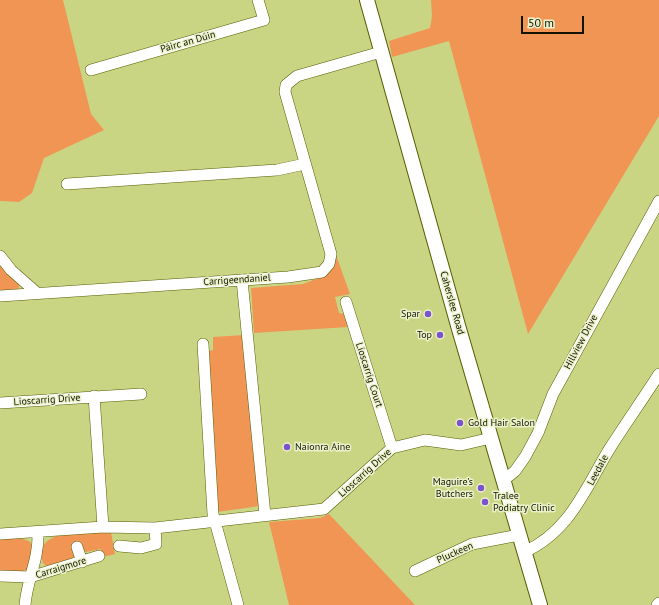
<!DOCTYPE html>
<html>
<head>
<meta charset="utf-8">
<style>
	body { margin:0 }
	#map { position:relative; width:659px; height:605px; overflow:hidden; background:#cad584; font-family:"PT Sans",sans-serif }
	canvas { display:block }
	.scale { position:absolute; left:521px; top:16px; width:63px; height:18px; box-sizing:border-box; border:2px solid #121400; border-top:0; padding-left:5px; font-size:12px; line-height:14px; white-space:nowrap; color:#121400; -webkit-text-stroke:3px #ebf2ca; paint-order:stroke }
</style>
</head>
<body>
<div id="map">
<canvas width="659" height="605"></canvas>
<div class="scale">50 m</div>
</div>
<script>
const c = document.querySelector('canvas').getContext('2d');
c.lineJoin = 'round';
function fill(path, color) {
  c.fillStyle = color;
  c.fill(path, 'evenodd');
}
function trace(path, color, width, dash) {
  c.strokeStyle = color;
  c.lineWidth = width;
  c.lineCap = dash ? 'butt' : 'round';
  c.setLineDash(dash || []);
  c.stroke(path);
}
function label(font, color, halo, rows, align = 'center') {
  c.font = font + ' "PT Sans",sans-serif';
  c.lineWidth = 3;
  c.setLineDash([]);
  c.textBaseline = 'middle';
  c.strokeStyle = halo;
  c.fillStyle = color;
  for (const [text, x, y, turn = 0] of rows) {
    c.save();
    c.translate(x, y);
    c.rotate((+turn || 0) * Math.PI / 180);
    c.textAlign = isNaN(turn) ? turn : align;
    if (halo) c.strokeText(text, 0, 0);
    c.fillText(text, 0, 0);
    c.restore();
  }
}
fill(new Path2D(`
	M0,0h63l28,114 13,16 -60,28 -12,35 -13,9 -19,-1z
	M431,0h228v116l-131,218 -79,-293 -57,16 -3,-16 41,-13 2,-12z
	M336,255l14,39 -15,3 4,16 5,1 4,13 -94,6 -3,-45 52,-4 18,-7z
	M0,260l20,23 -2,7 -18,1z
	M244,335l16,171 -43,6 -11,-160 7,-2v-13z
	M329,514l86,91h-126l-20,-83 51,-4z
	M111,532l4,22 -12,3 -2,-8 -15,3 -5,-4 -2,-7 -7,2 2,14 -6,6 -21,4 -4,-4c-11,-37 46,-30 68,-31z
	M13,536l16,5 4,5 -4,23 -6,2 -23,2v-36z`), '#f09554');
const minor = new Path2D(`
	M91,70l173,-50 -6,-20
	M67,184l210,-14 28,-6
	M0,256l11,14 26,23
	M242,280l23,235
	M0,296l288,-19 34,-5 7,-8 2,-10 -46,-162 1,-7 11,-9 84,-24
	M346,302l46,146
	M203,344l10,170 25,91
	M94,396l9,131
	M0,403l141,-9
	M504,480l11,-9 10,-14 13,-24 15,-39 106,-193
	M0,534l103,-7 52,1 169,-19 68,-61 33,-8 36,5 30,-7
	M119,546l22,2 15,-4 -1,-16
	M77,547l5,15
	M524,552c46,-20 62,-65 86,-104 16,-25 33,-49 49,-74
	M415,571l57,-27 47,-9
	M0,576l30,1 69,-21
	M25,605c2,-26 14,-45 13,-73
	M657,605l2,-2`);
const major = new Path2D(`
	M367,0l92,329 81,276`);
trace(minor, '#565d00', 12);
trace(major, '#565d00', 16);
trace(minor, '#fff', 11);
trace(major, '#fff', 14);
for (const [x, y, r, color] of [
	[428,314,4,"#7b54cd"],
	[440,335,4,"#7b54cd"],
	[460,423,4,"#7b54cd"],
	[287,447,4,"#7b54cd"],
	[481,488,4,"#7b54cd"],
	[485,502,4,"#7b54cd"]
]) {
  const dot = new Path2D();
  dot.arc(x, y, r, 0, 2 * Math.PI);
  c.fillStyle = color;
  c.fill(dot);
  trace(dot, '#ebf2ca', 1.5);
}
label('10px', '#121400', '#ebf2ca', [
	["Páirc an Dúin",188,42,-16],
	["Carrigeendaniel",237,280,-4],
	["Caherslee Road",452,303,74],
	["Hillview Drive",581,342,-62],
	["Lioscarrig Court",369,375,72],
	["Lioscarrig Drive",47,400,-4],
	["Leedale",598,470,-62],
	["Lioscarrig Drive",365,473,-42],
	["Pluckeen",455,553,-24],
	["Carraigmore",61,568,-17]
]);
label('10px', '#121400', '#ebf2ca', [
	["Spar",420,314],
	["Top",432,335],
	["Gold Hair Salon",468,423,"left"],
	["Naionra Aine",295,447,"left"],
	["Maguire’s",473,482],
	["Butchers",473,494],
	["Tralee",493,496,"left"],
	["Podiatry Clinic",493,508,"left"]
], 'right');
</script>
</body>
</html>
